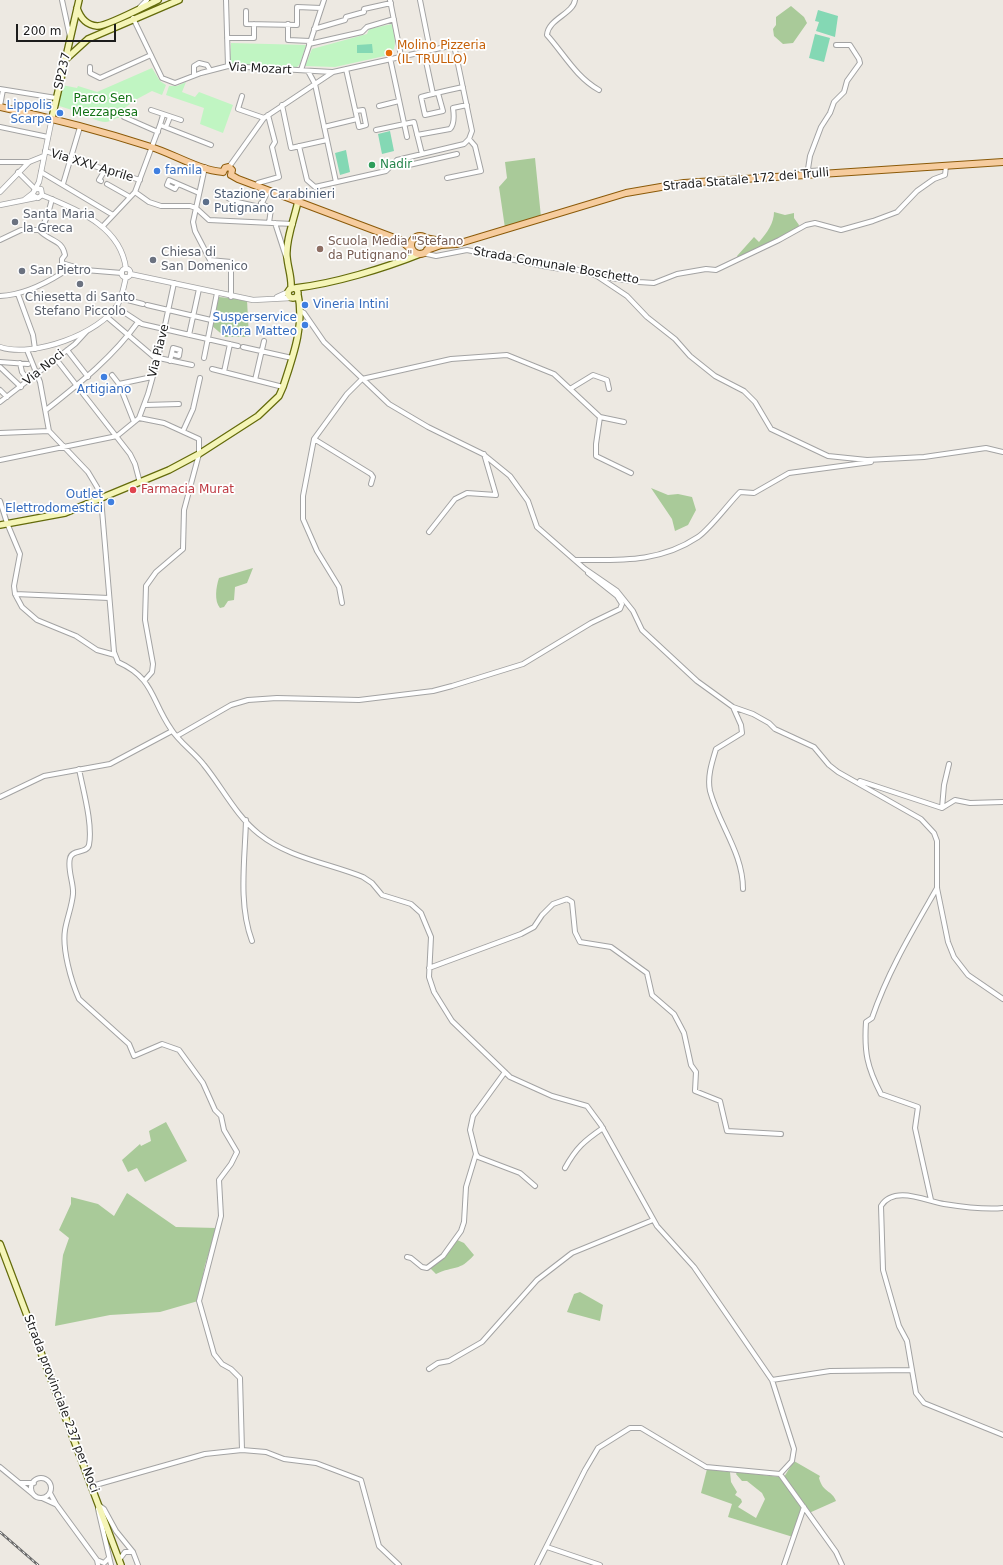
<!DOCTYPE html>
<html>
<head>
<meta charset="utf-8">
<style>
	body { margin:0 }
	#map { position:relative; width:1003px; height:1565px; overflow:hidden; background:#ede9e2; font-family:"DejaVu Sans",sans-serif }
	canvas { display:block }
	.scale { position:absolute; left:16px; top:24px; width:100px; height:18px; box-sizing:border-box; border:2px solid #1c1c1c; border-top:0; padding-left:5px; font-size:12px; line-height:14px; white-space:nowrap; color:#1c1c1c; -webkit-text-stroke:3px #fff; paint-order:stroke }
</style>
</head>
<body>
<div id="map">
<canvas width="1003" height="1565"></canvas>
<div class="scale">200 m</div>
</div>
<script>
const c = document.querySelector('canvas').getContext('2d');
c.lineJoin = 'round';
function fill(path, color) {
  c.fillStyle = color;
  c.fill(path, 'evenodd');
}
function trace(path, color, width, dash) {
  c.strokeStyle = color;
  c.lineWidth = width;
  c.lineCap = dash ? 'butt' : 'round';
  c.setLineDash(dash || []);
  c.stroke(path);
}
function label(font, color, halo, rows, align = 'center') {
  c.font = font + ' "DejaVu Sans",sans-serif';
  c.lineWidth = 3.5;
  c.setLineDash([]);
  c.textBaseline = 'middle';
  c.strokeStyle = halo;
  c.fillStyle = color;
  for (const [text, x, y, turn = 0] of rows) {
    c.save();
    c.translate(x, y);
    c.rotate((+turn || 0) * Math.PI / 180);
    c.textAlign = isNaN(turn) ? turn : align;
    if (halo) c.strokeText(text, 0, 0);
    c.fillText(text, 0, 0);
    c.restore();
  }
}
fill(new Path2D(`
	M791,6l13,11 3,6 -14,20 -10,1 -9,-8 -1,-7 3,-4v-8z
	M535,158l6,59 -36,11 -6,-41 8,-9 -2,-16z
	M774,212l11,3 9,-2v5l5,7 -1,3 -60,32 -1,-4 17,-19 5,5c8,-9 15,-19 15,-30z
	M219,297l28,3 2,37h-24l-14,-12z
	M651,488l17,7 10,-1 14,3 4,13 -8,15 -13,6 -3,-12z
	M253,568l-6,15 -12,4 -1,13 -6,1 -4,6 -4,1c-6,-7 -4,-21 -1,-30z
	M166,1122l21,39 -42,21 -8,-14 -9,4 -6,-12 18,-16 1,2 10,-5 -2,-10z
	M127,1193l49,34 41,1 -12,37 -7,36 -38,11 -50,3 -55,11 8,-71 6,-17 -10,-8 12,-26v-7l27,7 16,12z
	M455,1239l9,4 10,12c-15,17 -19,10 -38,19l-9,-9 20,-15z
	M580,1292l23,13 -3,16 -33,-9 7,-18z
	M794,1461l26,15 -1,2c4,15 13,12 17,23l-27,12 -25,-36z
	M707,1469l23,3 1,10 6,10 -2,3 6,4 1,3 -4,5 18,11 9,-19 -3,-6 -15,-12h-5l-6,-7 1,-2 43,5 22,30 -9,30 -65,-20 4,-13 -31,-11z`), '#a9ca99');
fill(new Path2D(`
	M392,24c2,12 7,23 -3,31l-54,12 -30,-1 7,-17 55,-15 2,-5z
	M231,43l75,2 -6,19 -4,4 -62,-3 -4,-5z
	M152,68l8,13 6,4 -4,10 -10,-4 -15,8 -18,13v6c-4,0 -5,2 -9,3 -7,3 -18,-2 -22,-6l-32,-10 6,-20 15,3 1,-2 19,6z
	M186,82l-4,10 13,5 4,-5 34,13 -10,28 -23,-9 4,-16 -38,-13 3,-9h8z`), '#c0f5c2');
fill(new Path2D(`
	M818,10l20,6 -3,21 -19,-6 3,-9 -4,-1z
	M815,34l15,4 -6,24 -15,-4z
	M372,44l1,9h-16v-8z
	M390,131l4,20 -12,3 -4,-20z
	M346,150l4,22 -10,3 -5,-22z`), '#84d8b4');
const minor = new Path2D(`
	M62,0l8,37
	M226,0l2,66
	M390,0l11,56
	M420,0l10,50
	M575,0c-2,14 -27,19 -28,35 17,19 29,42 52,55
	M140,7l7,-7
	M246,11v13l51,1v-18l24,1
	M133,18l29,60 13,5 26,-10 27,-7 104,6
	M288,24v16l22,1
	M314,29l31,-9 1,-3 18,-5v-3l27,-6
	M227,38h27v-14
	M309,44l53,-12 5,-5 27,-8
	M424,52l9,42
	M390,58l17,79
	M90,67v6l10,5 51,-23
	M346,69l13,58 7,-2 -3,-15 -7,1
	M301,70l23,-70
	M308,71l7,13 21,98
	M194,75v-9l5,-3 8,2 3,5
	M0,89l56,9
	M438,93l5,18 -18,4 -4,-18c14,-4 28,-7 42,-10
	M242,96l-4,13 26,9
	M282,105l9,43 36,-8
	M0,106l3,-16
	M379,106l20,-5
	M151,110l30,10
	M122,114l2,3 34,15
	M160,125l3,-10
	M0,127l48,10
	M166,127l4,-10
	M324,127l33,-8
	M376,130l38,-8 8,32
	M417,135l33,-6c5,-5 4,-14 3,-21l14,-3
	M45,151l95,29
	M0,162h29
	M409,165l48,-11
	M205,167l-12,55 2,9 15,29 21,2v35
	M229,167l35,-49 69,-46 121,-27 18,86 -3,8 -5,5 -67,16 -11,11 -71,16 -8,-7 -8,-34
	M18,172l17,17
	M41,172l72,43
	M827,174l-1,-4 -16,1 -2,-2 2,-13 11,-29 9,-14 4,-11 10,-10 3,-11 13,-18 -1,-4 -9,-14h-14
	M447,178l34,-7 -6,-25 -6,-7
	M101,181l-2,-1 6,-10
	M63,184l17,-57
	M107,184l23,13
	M178,184l-3,5 -8,-4 2,-5 30,13
	M256,186l2,-3 21,-6 -7,-30 3,-5 -7,-27
	M216,191l17,10 27,6 8,-16
	M135,192l14,10 12,4h29l6,2 13,12 84,4
	M261,203l10,6 -2,14
	M275,223l11,34
	M103,226l32,-34 25,-67 51,20
	M39,230c8,-8 10,-20 13,-31
	M0,240l21,-10h18
	M423,253l13,3 31,-6 76,16 18,3 11,-1 25,8 42,6 15,1 23,-9 29,-5 10,1 63,-30 27,-15 9,-2 26,7 32,-9 24,-9 20,-21 17,-12 11,-4 1,-9
	M62,263l23,7 37,3
	M597,276l30,20 20,21 28,22 15,17 25,20 29,15 11,11 16,27 57,27 39,4 57,-3 62,-9 17,4
	M18,294l15,41 2,14
	M0,296c23,-1 43,-11 62,-23v-14l3,-4c-3,-16 -15,-13 -26,-25
	M120,298l23,6
	M147,305l64,15
	M116,307l26,17 96,22
	M301,311l3,2 20,29 65,62 39,23 55,27 27,22 18,25 9,26 48,42 32,22 16,20 9,19 55,51 36,26 20,7 16,9 6,6 39,18 15,18 9,7 83,47 13,14 3,8v47l11,54 6,15 14,18 35,24
	M107,317l47,40 38,8
	M189,335l10,-46
	M243,347l49,11
	M27,350l13,32 9,49 39,41 9,15 4,11 13,154 4,10c36,16 33,38 53,67 8,13 23,23 33,36 18,22 32,51 55,69 30,24 69,29 104,43l9,6 10,12 29,9 10,9 10,24 -2,40 5,15 18,29 58,56 42,19 35,10 14,19 56,101 37,41 78,113 22,69 -2,12 -12,13 -74,-7 -65,-39h-11l-32,20 -13,22 -48,95
	M67,350l21,27
	M204,358l13,-65
	M56,359l74,95 5,10 5,19
	M170,361l3,-13 7,2 -1,6 -7,-2
	M0,362l28,2
	M20,363l2,9 6,8
	M0,367l21,20
	M212,369l71,18
	M224,372l6,-28
	M112,375l7,9 15,38
	M255,380l9,-39
	M119,384l33,-7
	M570,389l23,-14 14,5 2,9
	M0,390l7,7
	M0,402l75,-58 11,-12
	M145,405l34,-1
	M46,410c34,-27 67,-53 92,-88
	M600,417l24,5
	M139,418l25,5 35,16v15l-15,56 -1,39 -27,23 -10,14 -1,34 8,44 -1,8 -7,8
	M183,431l10,-22 7,-31
	M0,433l49,-2
	M314,439l57,35 2,3 -2,7
	M0,460l117,-24 22,-18 9,-24 10,-36 16,-75
	M0,501l7,22 13,31 -6,32 1,8 7,13 15,13 39,16 21,14 18,5
	M429,532l26,-33 12,-6 29,2 -12,-41
	M576,560c44,0 83,3 122,-23 12,-8 31,-34 42,-45l14,1 35,-20 82,-11
	M15,594l94,4
	M342,603l-3,-16 -22,-36 -14,-32v-23l11,-57 33,-45 15,-15 89,-20 56,-4 47,19 46,43 -4,27v12l35,17
	M733,707l8,18 1,8 -26,16c-4,13 -9,28 -6,42 9,34 33,62 33,98
	M177,736l54,-31 17,-5 29,-2 82,2 74,-9 19,-5 71,-22 68,-41 29,-14 2,-5 -5,-8 -29,-23
	M79,769c4,21 14,55 10,76 -2,9 -17,4 -19,13 -3,11 4,26 3,36 -1,12 -6,24 -8,36 -3,19 6,51 14,69l50,45 5,12 28,-12 17,6 24,33 12,27 6,6 3,14 13,22 -6,12 -12,16 2,36 -22,85 15,53 8,10 9,5 9,9 2,72
	M860,781l82,27 13,-8 15,3 33,-1
	M0,797l44,-21 66,-12 62,-33
	M942,808l2,-23 5,-21
	M246,820c-1,39 -8,84 6,121
	M429,968l92,-34 13,-7 8,-12 11,-11 14,-5 5,3 3,30 5,10 31,5 36,26 5,22 22,19 10,19 7,32 5,7 -1,19 25,10 7,30 54,3
	M476,1154l2,3 42,16 15,13
	M565,1168c11,-20 19,-27 38,-40
	M931,1200l-16,-72 3,-21 -37,-13c-14,-27 -17,-42 -15,-72l6,-4c16,-47 41,-88 65,-130
	M407,1257l4,1 11,9 5,1 16,-12 18,-25 3,-9 2,-35 10,-33 -6,-24 3,-14 32,-44
	M429,1369l9,-6 11,-2 33,-19 55,-62 35,-27 81,-33
	M912,1370l-5,-29 -8,-15 -16,-56 -2,-64c13,-21 45,-5 63,-2 19,3 40,6 59,4
	M772,1380l58,-9 82,-1 4,23 8,10 79,32
	M0,1467l34,28
	M780,1474l56,78 6,13
	M31 1488a10 10 0 1 1 20 0a10 10 0 1 1-20 0Z
	M20,1483h14
	M92,1486l113,-32 37,-4 24,2 18,7 32,4 45,17 18,66 20,19
	M50,1493l6,11 41,56 1,5
	M42,1498l13,6
	M100,1506l4,3 12,22 17,21 5,13
	M98,1509l13,56
	M547,1547l53,18
	M97,1560l7,3 5,-5
	M119,1560l6,-8h8
	M784,1565l20,-58`);
const tertiary = new Path2D(`
	M0,192l29,-30 15,-6
	M42,195c35,15 79,31 84,74
	M34,196l4,2 4,-3 -1,-6h-5
	M24,200l9,-7 6,-11 13,-64
	M0,205l35,-7
	M121.5 273a4.5 4.5 0 1 1 9 0a4.5 4.5 0 1 1-9 0Z
	M130,274l123,26 38,-2
	M277,297l11,-5
	M0,347c33,11 100,-13 118,-43 4,-7 6,-18 8,-27`);
const secondary = new Path2D(`
	M77,8c3,9 9,17 20,18 9,1 50,-21 61,-26
	M65,60l23,-21 91,-39
	M52,118l27,-118
	M288 293a5 5 0 1 1 10 0a5 5 0 1 1-10 0Z
	M295,288c38,-4 90,-20 125,-34
	M291,289c1,-12 -3,-20 -4,-32 -2,-16 8,-40 11,-56
	M0,525l65,-12 104,-43 30,-16 59,-38 21,-20 4,-9c9,-28 22,-62 15,-92
	M0,1244l121,321`);
const primary = new Path2D(`
	M0,107c51,11 101,24 151,40 23,7 47,23 72,25
	M223,172l2,-4 4,-1 3,3 -1,5
	M231,175l7,4 162,61 12,10
	M411 245a9 9 0 1 1 18 0a9 9 0 1 1-18 0Z
	M425,238l21,4
	M427,250l14,-5 16,-1 169,-51 58,-10 319,-21`);
trace(minor, '#a3a3a3', 6);
trace(tertiary, '#a3a3a3', 6);
trace(secondary, '#646b0b', 8);
trace(primary, '#8b5a09', 8);
trace(minor, '#fff', 4);
trace(tertiary, '#fff', 4.5);
trace(secondary, '#f5f5b8', 5.5);
trace(primary, '#f6cc9e', 6);
const rail = new Path2D(`
	M0,1532l38,33`);
trace(rail, '#6a6a6a', 2.5);
trace(rail, '#fff', 1, [3]);
for (const [x, y, r, color] of [
	[389,53,4,"#e8710a"],
	[60,113,4,"#3f7fe0"],
	[372,165,4,"#2e9e5b"],
	[157,171,4,"#3f7fe0"],
	[206,202,4,"#5c6f8a"],
	[15,222,4,"#6b7280"],
	[320,249,4,"#8d6e63"],
	[153,260,4,"#6b7280"],
	[22,271,4,"#6b7280"],
	[80,284,4,"#6b7280"],
	[305,305,4,"#3f7fe0"],
	[305,325,4,"#3f7fe0"],
	[104,377,4,"#3f7fe0"],
	[133,490,4,"#e0444e"],
	[111,502,4,"#3f7fe0"]
]) {
  const dot = new Path2D();
  dot.arc(x, y, r, 0, 2 * Math.PI);
  c.fillStyle = color;
  c.fill(dot);
  trace(dot, '#fff', 1.5);
}
label('12px', '#c56008', '#fff', [
	["Molino Pizzeria",397,46],
	["(IL TRULLO)",397,60]
], 'left');
label('12px', '#1c1c1c', '#fff', [
	["Via Mozart",260,69,3],
	["SP237",63,71,-77],
	["Via XXV Aprile",92,166,17],
	["Strada Statale 172 dei Trulli",746,180,-5],
	["Strada Comunale Boschetto",556,266,10],
	["Via Piave",159,351,-76],
	["Via Noci",44,368,-39],
	["Strada provinciale 237 per Noci",61,1404,69]
]);
label('12px', '#127215', '#fff', [
	["Parco Sen.",105,99],
	["Mezzapesa",105,113]
]);
label('12px', '#366cbe', '#fff', [
	["Lippolis",52,106],
	["Scarpe",52,120],
	["famila",165,171,"left"],
	["Vineria Intini",313,305,"left"],
	["Susperservice",297,318],
	["Mora Matteo",297,332],
	["Artigiano",104,390,"center"],
	["Outlet",103,495],
	["Elettrodomestici",103,509]
], 'right');
label('12px', '#27864d', '#fff', [
	["Nadir",380,165]
], 'left');
label('12px', '#4e5e75', '#fff', [
	["Stazione Carabinieri",214,195],
	["Putignano",214,209]
], 'left');
label('12px', '#5b616d', '#fff', [
	["Santa Maria",23,215],
	["la Greca",23,229],
	["Chiesa di",161,253],
	["San Domenico",161,267],
	["San Pietro",30,271],
	["Chiesetta di Santo",80,298,"center"],
	["Stefano Piccolo",80,312,"center"]
], 'left');
label('12px', '#785e54', '#fff', [
	["Scuola Media \"Stefano",328,242],
	["da Putignano\"",328,256]
], 'left');
label('12px', '#be3a42', '#fff', [
	["Farmacia Murat",141,490]
], 'left');
</script>
</body>
</html>
